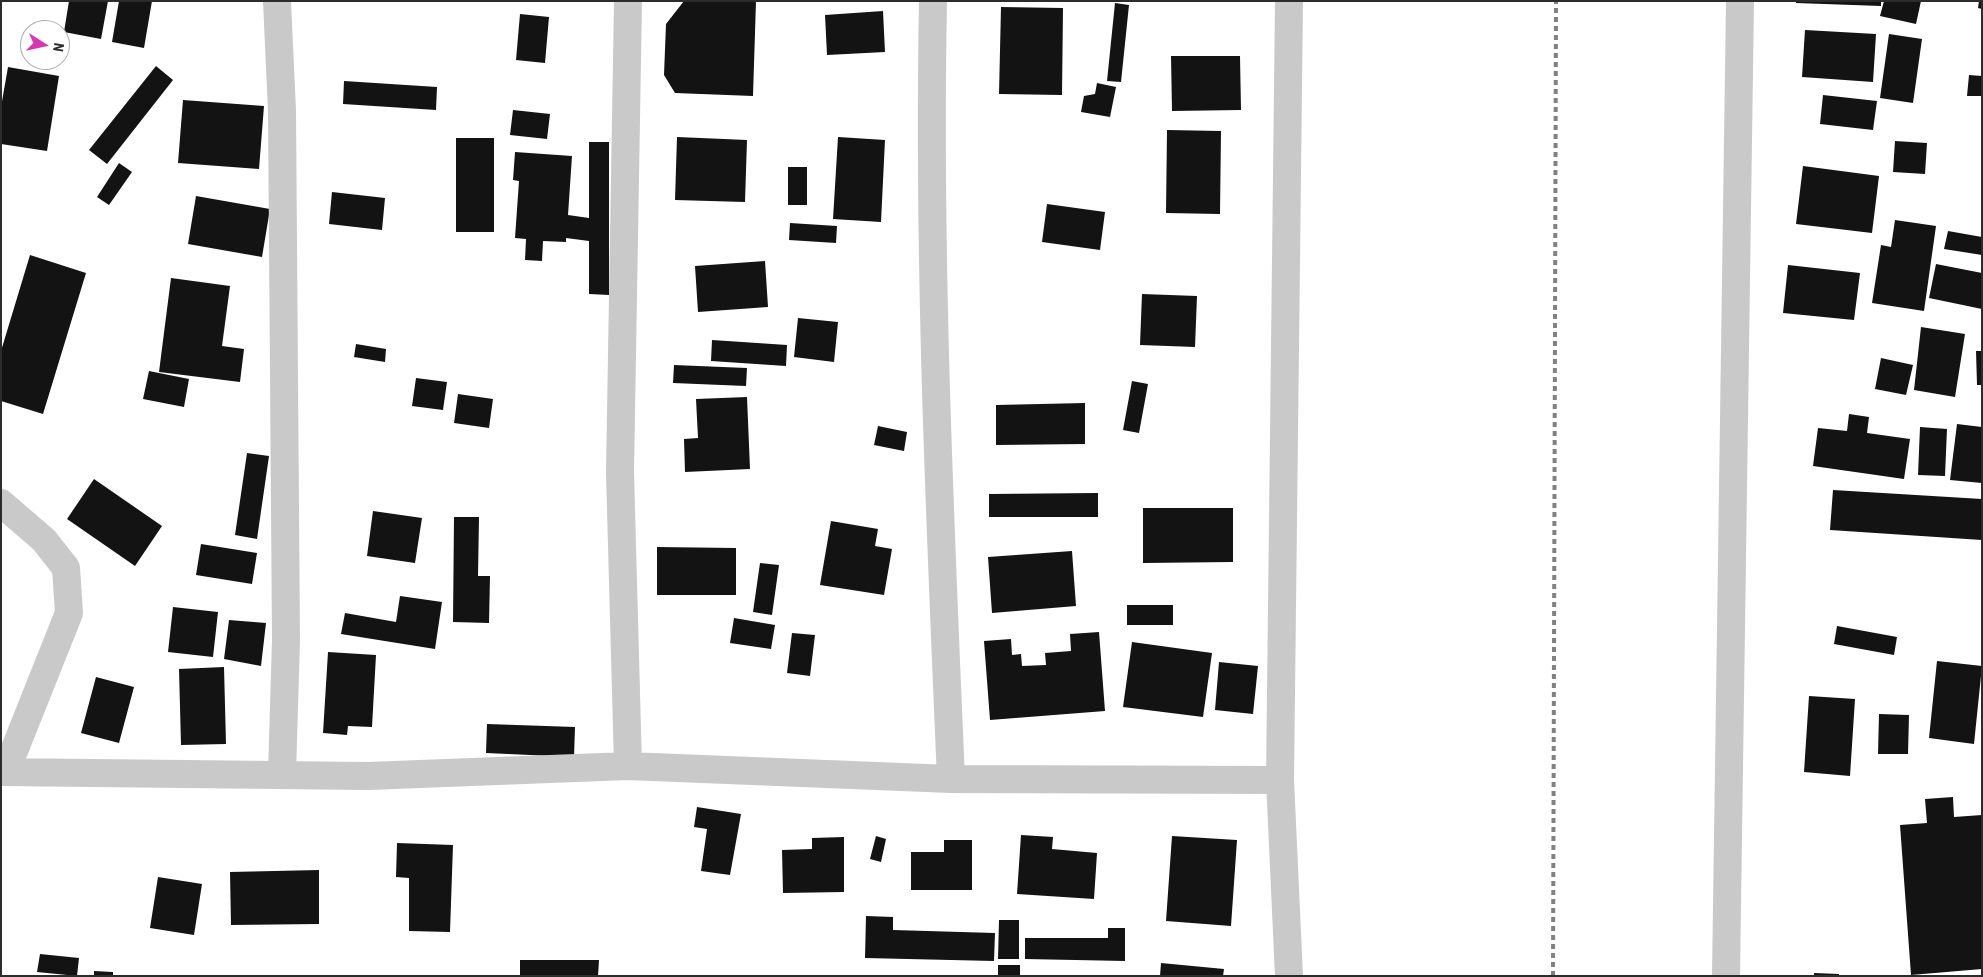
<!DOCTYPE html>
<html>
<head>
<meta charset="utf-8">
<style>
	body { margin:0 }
	#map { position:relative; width:1983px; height:977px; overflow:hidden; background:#fff; font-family:"Roboto Condensed",sans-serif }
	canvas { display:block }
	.frame { position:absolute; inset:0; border:2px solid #2c2c2c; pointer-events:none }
	.north { position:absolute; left:20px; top:20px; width:50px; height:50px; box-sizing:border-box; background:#fff; border:1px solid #ababab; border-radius:50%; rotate:100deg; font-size:14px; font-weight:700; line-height:20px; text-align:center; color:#2c2c2c }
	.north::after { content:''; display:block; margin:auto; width:18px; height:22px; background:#da36b1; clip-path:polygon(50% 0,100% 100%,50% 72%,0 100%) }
</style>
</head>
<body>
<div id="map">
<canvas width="1983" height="977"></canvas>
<div class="frame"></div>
<div class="north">N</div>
</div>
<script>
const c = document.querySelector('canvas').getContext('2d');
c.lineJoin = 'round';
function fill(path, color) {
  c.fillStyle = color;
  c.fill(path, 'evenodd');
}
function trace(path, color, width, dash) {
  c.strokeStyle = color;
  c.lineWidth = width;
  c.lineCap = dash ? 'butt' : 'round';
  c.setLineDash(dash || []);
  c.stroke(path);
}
fill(new Path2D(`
	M69,1h39l-7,38 -37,-7z
	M119,1h33l-8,47 -32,-6z
	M684,1h72l-3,95 -78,-3 -11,-18 2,-51z
	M1796,1h85v5l-85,-3z
	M1884,1h37l-5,23 -36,-8z
	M1979,1h3v8l-4,-1z
	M1115,3l14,2 -8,77 -14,-1z
	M1001,7l62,1 -1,87 -63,-1z
	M883,11l2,41 -58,3 -2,-40z
	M520,14l29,3 -4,46 -29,-3z
	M1805,30l71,4 -3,48 -71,-5z
	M1889,34l33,5 -9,64 -33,-5z
	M1171,56h69l1,54 -69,1z
	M156,66l17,14 -66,84 -18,-14z
	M8,67l51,9 -12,75 -46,-7v-37z
	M1969,75l13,1v20h-15z
	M344,81l93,6 -1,23 -93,-6z
	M1097,83l19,4 -6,30 -29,-5 3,-16 11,-2z
	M1823,95l54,6 -4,29 -53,-6z
	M183,100l81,6 -5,63 -81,-6z
	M513,110l37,4 -3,25 -37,-4z
	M1167,130l54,1 -1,83 -54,-1z
	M677,137l70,3 -2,62 -70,-2z
	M838,137l47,3 -4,82 -48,-3z
	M456,138h38v94h-38z
	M1895,141l32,2 -2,31 -32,-2z
	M589,142h20v153l-20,-1v-53l-23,-3v4l-23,-1 -1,20 -17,-1 1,-21 -11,-1 4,-57 -6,-1 2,-28 57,4 -4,59 21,3z
	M119,163l13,9 -23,33 -12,-8z
	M1803,166l76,10 -7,57 -76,-9z
	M788,167h19v38h-19z
	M332,192l53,6 -3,32 -53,-6z
	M196,196l74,13 -8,48 -74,-13z
	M1047,204l58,8 -5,38 -58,-8z
	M1895,220l41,6 -12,85 -52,-8 9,-58 10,2z
	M790,223l47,3 -1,17 -47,-3z
	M1948,231l34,6v18l-38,-6z
	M30,255l56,18 -43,141 -42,-13v-50z
	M765,261l3,46 -70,5 -3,-46z
	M1936,264l46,9v36l-53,-11z
	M1788,265l72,8 -6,47 -71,-7z
	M171,278l59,8 -8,60 22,3 -4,33 -81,-10z
	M1142,294l55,2 -2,51 -55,-2z
	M798,318l40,4 -4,40 -40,-5z
	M1921,327l44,7 -10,63 -41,-7z
	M712,340l75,5 -1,21 -75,-5z
	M356,344l30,5 -1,13 -31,-5z
	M1976,351h6v34h-5z
	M1881,358l32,7 -7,30 -31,-6z
	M674,365l73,3 -1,18 -73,-3z
	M149,371l40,8 -5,28 -41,-8z
	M416,378l31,4 -4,28 -31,-4z
	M1132,381l16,3 -9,49 -16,-3z
	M458,394l35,5 -4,29 -35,-5z
	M747,397l3,72 -65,3 -1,-33 14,-1 -2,-39z
	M1085,403v41l-89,1v-40z
	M1849,414l20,3 -2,16 43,6 -6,40 -91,-13 5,-38 29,3z
	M1957,424l25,3v56l-32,-3z
	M878,426l29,6 -3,19 -30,-6z
	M1920,427l27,2 -2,47 -27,-1z
	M247,453l22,3 -12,83 -22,-4z
	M94,479l68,47 -27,40 -68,-47z
	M1833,490l149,9v41l-152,-10z
	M1098,493v24h-109v-23z
	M1143,508h90v54l-90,1z
	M373,511l49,7 -7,45 -48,-7z
	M454,517h25l-1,59h12l-1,47 -36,-1z
	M831,521l47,8 -3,17 17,3 -8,46 -64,-10z
	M201,544l56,9 -5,31 -56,-9z
	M657,547l79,1v47h-79z
	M1072,551l4,55 -84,7 -4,-56z
	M760,563l19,2 -7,50 -19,-3z
	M400,596l42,6 -7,47 -94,-15 4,-21 51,9z
	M1127,605h46v20h-46z
	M173,607l45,5 -5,45 -45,-5z
	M734,618l41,7 -4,24 -41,-6z
	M229,620l37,3 -5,43 -37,-7z
	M1837,626l60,11 -3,18 -60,-11z
	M1099,632l6,79 -115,9 -6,-79 27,-2 1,16 9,-1 1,12 24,-1 -1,-12 26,-2 -1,-17z
	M792,633l23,2 -5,41 -23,-3z
	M1132,642l80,11 -9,64 -80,-10z
	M328,652l48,3 -4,72 -24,-1 -1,9 -24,-2z
	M1937,661l45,5 -8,78 -45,-6z
	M1219,662l39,4 -5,48 -38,-4z
	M224,667l2,77 -45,1 -2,-76z
	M96,677l38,10 -15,56 -38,-10z
	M1809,696l46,3 -5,77 -46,-4z
	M1879,714l30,1 -1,39h-30z
	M487,724l88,3 -1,30 -88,-4z
	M1953,797l1,20 28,-2v154l-71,6 -11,-150 27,-2 -2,-24z
	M697,807l44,7 -11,61 -29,-4 6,-42 -13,-2z
	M1021,835l32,2 -1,12 45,4 -3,46 -77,-5z
	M876,836l10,3 -5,23 -11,-3z
	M1172,836l65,4 -6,86 -65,-5z
	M844,837v55l-61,1 -1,-43 30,-1v-11z
	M944,840h28v50h-61v-38h33z
	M397,843l56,2 -3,87 -41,-1v-53l-13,-1z
	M319,870v54l-88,1 -1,-53z
	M158,877l44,7 -8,51 -44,-7z
	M866,916l27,1v13l102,3 -1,28 -129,-3z
	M999,920h20v39h-21z
	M1108,928h17v33l-100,-2v-21h83z
	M40,954l39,4 -2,18 -40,-4z
	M520,960h79l-1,16h-78z
	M1161,963l63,6 -1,7h-63z
	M998,965h22v11h-22z
	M94,971l19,1v4h-19z
	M1814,973l25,1v2h-25z`), '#131313');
trace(new Path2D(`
	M277,1l5,110 4,529 -4,134
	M933,1c-5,260 7,519 18,778
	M1,503l43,37 22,28 3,45 -63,158
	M628,766l-8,-294 8,-471
	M1,772l367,4 260,-10 323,13 329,1
	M1289,976l-9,-196 9,-779
	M1726,976l14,-975`), '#c9c9c9', 28);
trace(new Path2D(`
	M1553,976l3,-975`), '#818181', 4, [5, 4]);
</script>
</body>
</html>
